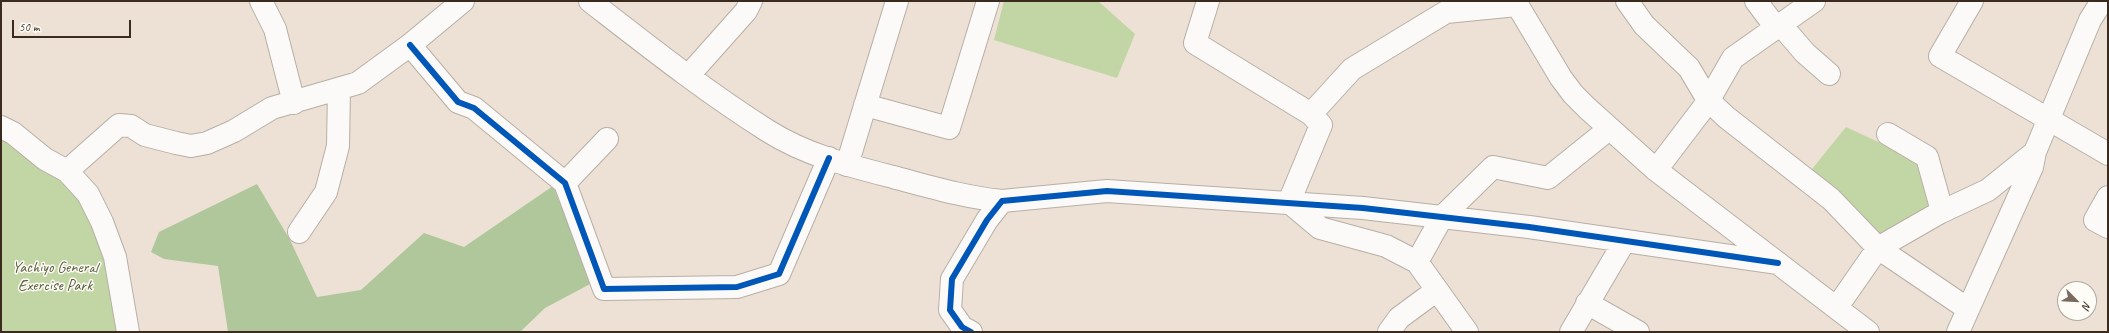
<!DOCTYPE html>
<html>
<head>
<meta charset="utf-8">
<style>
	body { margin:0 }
	#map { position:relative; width:2109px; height:333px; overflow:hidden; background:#ece1d4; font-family:Caveat,sans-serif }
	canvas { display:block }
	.frame { position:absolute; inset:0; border:2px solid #3b2a1e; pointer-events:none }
	.north { position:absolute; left:2057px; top:281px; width:40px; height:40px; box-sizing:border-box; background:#fdfcf7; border:1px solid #afa8a0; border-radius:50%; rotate:114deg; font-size:11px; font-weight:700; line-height:16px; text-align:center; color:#3b2a1e }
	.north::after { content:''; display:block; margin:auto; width:14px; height:18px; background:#796a5e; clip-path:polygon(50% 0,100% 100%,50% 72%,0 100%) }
	.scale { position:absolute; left:12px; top:20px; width:119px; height:18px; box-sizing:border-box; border:2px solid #3b2a1e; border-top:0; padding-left:5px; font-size:12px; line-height:14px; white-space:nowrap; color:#3b2a1e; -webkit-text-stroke:3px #fdfcf7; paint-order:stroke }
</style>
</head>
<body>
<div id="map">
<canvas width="2109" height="333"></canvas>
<div class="frame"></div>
<div class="north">N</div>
<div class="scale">50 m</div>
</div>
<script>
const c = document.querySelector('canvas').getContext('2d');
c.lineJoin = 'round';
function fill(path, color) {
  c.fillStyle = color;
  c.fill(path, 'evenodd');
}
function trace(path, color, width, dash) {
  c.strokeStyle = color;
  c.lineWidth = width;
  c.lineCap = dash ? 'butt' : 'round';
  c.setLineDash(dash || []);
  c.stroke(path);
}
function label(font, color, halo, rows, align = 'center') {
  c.font = font + ' Caveat,sans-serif';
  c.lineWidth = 3;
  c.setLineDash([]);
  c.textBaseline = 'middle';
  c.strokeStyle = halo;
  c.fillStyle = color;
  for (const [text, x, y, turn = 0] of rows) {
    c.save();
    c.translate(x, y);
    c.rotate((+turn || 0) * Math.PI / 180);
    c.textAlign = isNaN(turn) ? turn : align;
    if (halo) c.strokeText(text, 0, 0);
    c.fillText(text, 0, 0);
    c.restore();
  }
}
fill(new Path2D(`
	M1004,1h94l37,33 -18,44 -123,-38z
	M1846,127l73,34 14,44 -54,36 -71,-67z
	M1,137c21,14 44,26 64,42 36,30 48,109 56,153h-120z`), '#c1d6a4');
fill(new Path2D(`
	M257,184l33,56 27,57 44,-7 63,-57 40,14 89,-61 39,97 -47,25 -25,24h-292l-10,-66 -54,-7 -13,-7 8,-20z`), '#b0c69b');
const minor = new Path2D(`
	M261,1l14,28 19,74
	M590,1c58,45 116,91 178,130 38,24 82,35 125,46 38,10 70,20 109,24
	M1208,1l-13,42 116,71 10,11 -32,77
	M1515,1l46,77 12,16 14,14 69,62 212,162
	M1627,1l17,24 45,43 19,32 18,17 105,82 47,49 61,-35 49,-23 47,-38
	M1756,1l21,28
	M1972,1l-32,55 168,98
	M1781,25l24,28 24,21
	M410,45l48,57 16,6 91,75 39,106 133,-2 42,-13 50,-116
	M689,75l57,-64 5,-10
	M865,105l84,23 39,-127
	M1311,114l41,-45 94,-57 71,-7
	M1,127l12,6 32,26 22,12 21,23 14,28 13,35 13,75
	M1888,134l39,23 15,54
	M847,165l50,-164
	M1656,170l51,-67 26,-45 81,-57
	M67,171l52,-46 12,1 14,9 31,8 15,3 16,-3 27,-12 38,-23 86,-25 52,-38 53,-44
	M565,183l42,-44
	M2108,197l-13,23 13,7
	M1289,202l31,26 66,18 31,16 50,70
	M299,232l27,-40 12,-46 1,-57
	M1417,262l25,-45 51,-50 55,11 61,-49
	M1587,303l51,29
	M1837,307l41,-59 90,61
	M971,332l-9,-5 -12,-17 2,-31 35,-59 15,-19 105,-10 256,17 166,19 249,36
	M1389,332l10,-14 38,-28
	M1571,332l53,-90
	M1958,332l74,-165 3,-15 55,-132 12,-19`);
trace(minor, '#b7afa6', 24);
trace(minor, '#fcfaf9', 22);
trace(new Path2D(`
	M410,45l48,57 16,6 91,75 39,106 133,-2 42,-13 50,-116
	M971,332l-9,-5 -12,-17 2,-31 35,-59 15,-19 105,-10 256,17 166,19 249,36`), '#0057b8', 6);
label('16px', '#595b3a', '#fdfcf7', [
	["Yachiyo General",55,268],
	["Exercise Park",55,286]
]);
</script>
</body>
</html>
